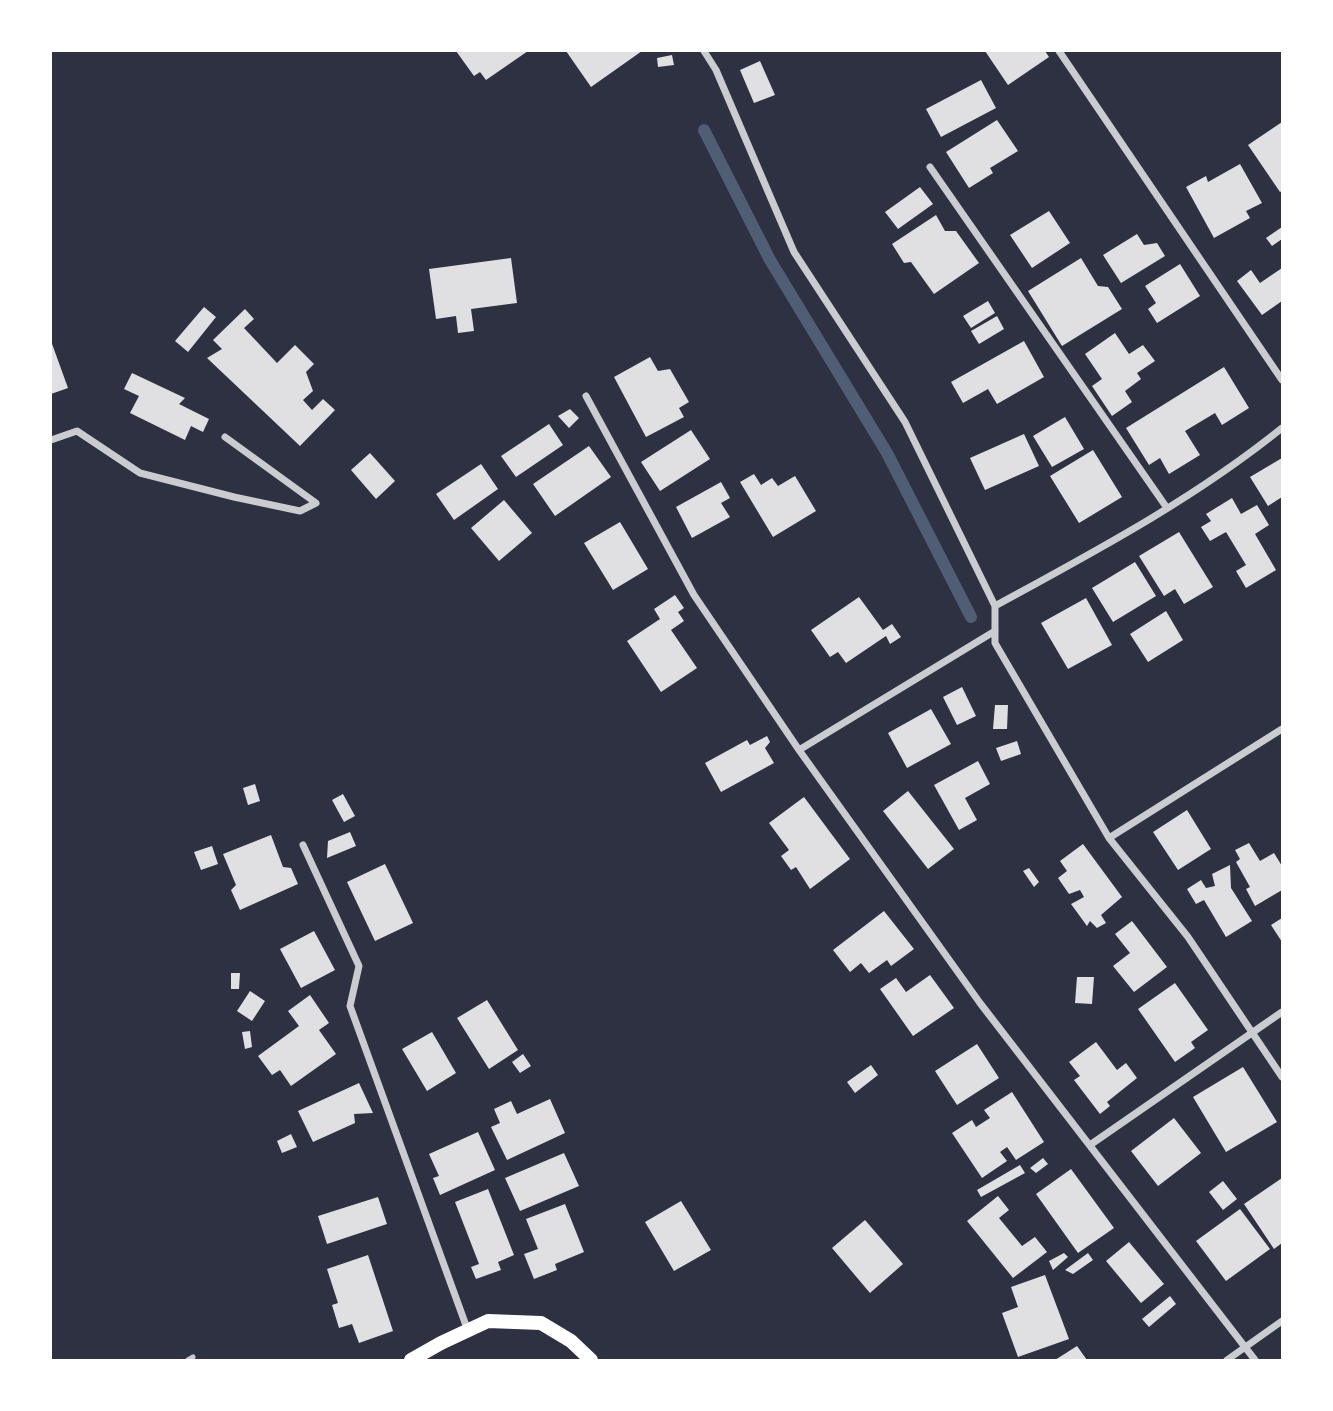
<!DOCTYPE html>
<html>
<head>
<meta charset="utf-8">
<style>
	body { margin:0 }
	#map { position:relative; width:1333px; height:1411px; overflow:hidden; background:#2d3142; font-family:Roboto,sans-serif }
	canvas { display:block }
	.frame { position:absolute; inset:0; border:52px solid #fff; pointer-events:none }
</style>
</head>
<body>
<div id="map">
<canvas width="1333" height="1411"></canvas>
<div class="frame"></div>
</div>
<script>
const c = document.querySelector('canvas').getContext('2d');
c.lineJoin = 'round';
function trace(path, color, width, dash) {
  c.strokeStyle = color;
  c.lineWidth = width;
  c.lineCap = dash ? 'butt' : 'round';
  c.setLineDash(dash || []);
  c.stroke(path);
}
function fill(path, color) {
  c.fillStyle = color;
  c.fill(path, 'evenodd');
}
trace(new Path2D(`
	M704,130l66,130 117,193 84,164`), '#4f5d75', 12);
fill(new Path2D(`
	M456,51h72l-42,29 -6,-8 -6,4z
	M566,51h76l-51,36z
	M985,51h60l4,6 -41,28z
	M672,55l2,10 -16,2 -1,-9z
	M760,61l15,34 -21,8 -14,-33z
	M981,80l15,28 -55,29 -15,-28z
	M997,120l21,31 -28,17 3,5 -24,15 -23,-36z
	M1282,122v69l-2,1 -32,-47z
	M1240,164l22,39 -16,8 4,7 -36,20 -28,-51 20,-11 2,6z
	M920,187l13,17 -35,25 -13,-17z
	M1049,211l21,32 -38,25 -22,-33z
	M936,215l9,16h11l23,32 -45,31 -23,-32 -7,1 -12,-19z
	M1282,227v12l-10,7 -6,-8z
	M1137,234l7,11 13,-2 8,13 -44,27 -18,-28z
	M511,258l6,45 -46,6 3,22 -16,2 -2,-17 -20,3 -7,-50z
	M1081,258l17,28 10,1 14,22 -60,37 -34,-55z
	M1180,264l20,32 -43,27 -9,-14 8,-6 -11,-17z
	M1282,268v33l-20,14 -25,-34 14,-11 9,13z
	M988,301l7,12 -24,15 -8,-12z
	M204,307l12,10 -28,35 -13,-11z
	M245,309l9,10 -10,9 33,35 18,-18 19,19 -8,8 7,19 -10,9 9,10 11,-11 12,11 -35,36 -93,-88 15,-9 -9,-9z
	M997,316l7,13 -25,15 -8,-13z
	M1115,333l14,21 14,-9 12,16 -18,12 4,6 -16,12 7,11 -20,14 -20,-30 10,-7 -17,-25z
	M51,341l17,47 -17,6z
	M1024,341l20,36 -47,27 -9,-15 -25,14 -12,-21z
	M650,357l8,14 12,-2 19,33 -10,6 5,9 -38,20 -32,-60z
	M1224,367l25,41 -27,17 -7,-12 -30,18 15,24 -31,19 -9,-16 -11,7 -23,-37z
	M132,373l53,25 -6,6 30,15 -6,13 -12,-6 -6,14 -55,-27 9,-17 -15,-7z
	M570,409l9,9 -10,10 -11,-12z
	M1065,417l19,32 -32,18 -19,-31z
	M549,424l14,21 -47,32 -15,-21z
	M691,430l19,29 -50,32 -19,-29z
	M1024,434l15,32 -54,24 -15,-32z
	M589,446l22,31 -56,39 -22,-32z
	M1093,450l29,47 -43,26 -29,-47z
	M370,453l25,28 -19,18 -25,-29z
	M1282,458v39l-14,9 -18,-29z
	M481,464l17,25 -44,31 -18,-26z
	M754,474l7,11 11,-7 6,8 17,-10 21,35 -43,26 -33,-55z
	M721,482l9,16 -9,5 9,14 -38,21 -16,-31z
	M1232,498l9,16 16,-9 12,20 -14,9 21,36 -30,18 -10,-17 10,-6 -20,-33 -16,9 -9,-14 10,-6 -5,-7z
	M504,500l28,33 -33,28 -28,-33z
	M620,522l28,47 -35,21 -29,-47z
	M1179,532l34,55 -29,17 -9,-15 -11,7 -25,-40z
	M1135,562l21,34 -43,26 -21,-34z
	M675,595l9,13 -6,4 6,9 -13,9 26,38 -36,24 -34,-51 33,-22 -6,-10z
	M859,597l24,33 9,-6 9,13 -11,7 -4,-8 -40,27 -8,-11 -8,5 -19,-27z
	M1086,598l26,47 -44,24 -27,-46z
	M1166,611l17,29 -35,22 -18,-28z
	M962,687l14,29 -19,9 -14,-28z
	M995,705h13l-1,24h-14z
	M931,709l20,35 -44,24 -19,-35z
	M767,736l3,6 -5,6 9,15 -53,29 -16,-29 42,-23 3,5z
	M1017,741l4,13 -20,7 -5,-13z
	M978,761l12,23 -25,14 12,22 -18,10 -25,-45z
	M255,784l5,17 -12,4 -5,-17z
	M908,791l46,58 -26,20 -45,-58z
	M343,794l12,22 -11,6 -12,-22z
	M804,797l46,62 -40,30 -14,-22 -5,3 -10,-14 8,-6 -20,-27z
	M1187,810l24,39 -33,21 -25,-38z
	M350,832l6,14 -29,12 1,-17z
	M271,835l12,32 8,1 7,16 -58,26 -9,-20 5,-5 -13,-31z
	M1249,843l11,18 14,-8 8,13v24l-27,16 -9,-17 4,-2 -14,-25 4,-3 -5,-9z
	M1083,844l39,53 -21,18 5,8 -9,5 -7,-7 -3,5 -16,-22 13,-7 -4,-7 -11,4 -11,-16 9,-7 -7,-10z
	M212,846l6,18 -17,6 -7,-18z
	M385,864l28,59 -38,18 -28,-59z
	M1230,865l1,23 21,33 -26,16 -22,-37 -8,4 -9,-15 14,-9 5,8 9,-2 -3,-12z
	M1029,868l10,14 -5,5 -11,-16z
	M884,911l30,38 -23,17 -4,-6 -18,13 -8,-10 -11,9 -17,-22z
	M1282,918v24l-11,-17z
	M1132,921l35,46 -33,25 -21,-26 17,-13 -15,-19z
	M314,931l21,39 -34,18 -21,-39z
	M231,973h9l-1,16h-8z
	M930,975l24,33 -41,28 -33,-47 16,-11 10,14z
	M1077,977h17l-2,27 -17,-1z
	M1175,983l33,47 -17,12 4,6 -20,14 -37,-53z
	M250,991l15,10 -13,20 -15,-10z
	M310,995l19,28 -10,7 17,24 -45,32 -11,-16 -8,5 -14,-19 41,-30 -11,-15z
	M487,1000l31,50 -29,19 -32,-51z
	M250,1031l2,16 -7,2 -3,-17z
	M432,1032l24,41 -29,18 -25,-42z
	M1096,1042l21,28 9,-7 11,15 -30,24 3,4 -10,8 -26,-34 6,-4 -11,-14z
	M977,1044l22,34 -42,27 -22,-34z
	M523,1054l8,12 -11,7 -8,-11z
	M871,1065l7,10 -23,18 -8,-11z
	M1243,1067l34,55 -51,30 -33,-55z
	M359,1083l14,30 -19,1 1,9 -42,19 -15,-31z
	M1012,1092l32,50 -28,18 -9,-13 -7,5 7,9 -25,17 -30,-45 20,-13 4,7 14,-9 -6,-8z
	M550,1099l15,34 -58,27 -16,-33 9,-4 -6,-14 17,-8 6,13z
	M1174,1118l27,35 -43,33 -27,-35z
	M478,1132l17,38 -55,25 -7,-17 6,-2 -10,-22z
	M291,1134l6,13 -15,6 -5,-12z
	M564,1153l15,33 -59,25 -15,-33z
	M1043,1158l5,6 -12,9 -6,-5z
	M1020,1165l5,8 -44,24 -4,-7z
	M1071,1169l43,59 -36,25 -42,-59z
	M1282,1178v65l-8,6 -30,-45z
	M1223,1181l14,18 -14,11 -14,-18z
	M488,1189l26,66 -16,7 3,8 -25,9 -5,-12 8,-3 -24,-62z
	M998,1196l11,14 -10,8 23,28 13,-9 12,15 -34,26 -46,-57z
	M378,1197l9,27 -60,20 -9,-28z
	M681,1201l30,49 -37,21 -29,-49z
	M565,1204l19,48 -29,12 2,6 -23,9 -10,-25 14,-5 -12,-30z
	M1240,1209l30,40 -44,32 -30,-40z
	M865,1220l38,44 -33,29 -38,-45z
	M1129,1242l35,42 -23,19 -35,-42z
	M1064,1253l4,4 -15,13 -4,-9z
	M1088,1253l5,7 -20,14 -8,-4z
	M368,1255l25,76 -34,12 -7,-19 -13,4 -7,-23 6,-2 -11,-34z
	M1045,1275l24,64 -51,18 -16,-44 16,-6 -7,-20z
	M1170,1296l6,8 -27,23 -7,-8z
	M1077,1346l10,14h-32z`), '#e0e0e3');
trace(new Path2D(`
	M188,1360l5,-3`), '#caccd0', 5);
trace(new Path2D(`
	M704,51l12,19 78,182 111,170 90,184v37l114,195 79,99 94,140
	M1059,51l223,329
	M930,167l237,341
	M586,396l108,199 105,155 181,253 275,357
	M51,440l26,-9 63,42 94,24 66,14 16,-8 -91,-66
	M995,606c99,-54 199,-107 287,-178
	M799,750l196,-119
	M1109,838l173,-109
	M303,845l56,121 -9,40 118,325
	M1090,1145l192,-133
	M1227,1360l55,-39`), '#caccd0', 7);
trace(new Path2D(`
	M411,1360l30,-17 47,-22 53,2 30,18 20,19`), '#fff', 14);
</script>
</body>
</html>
